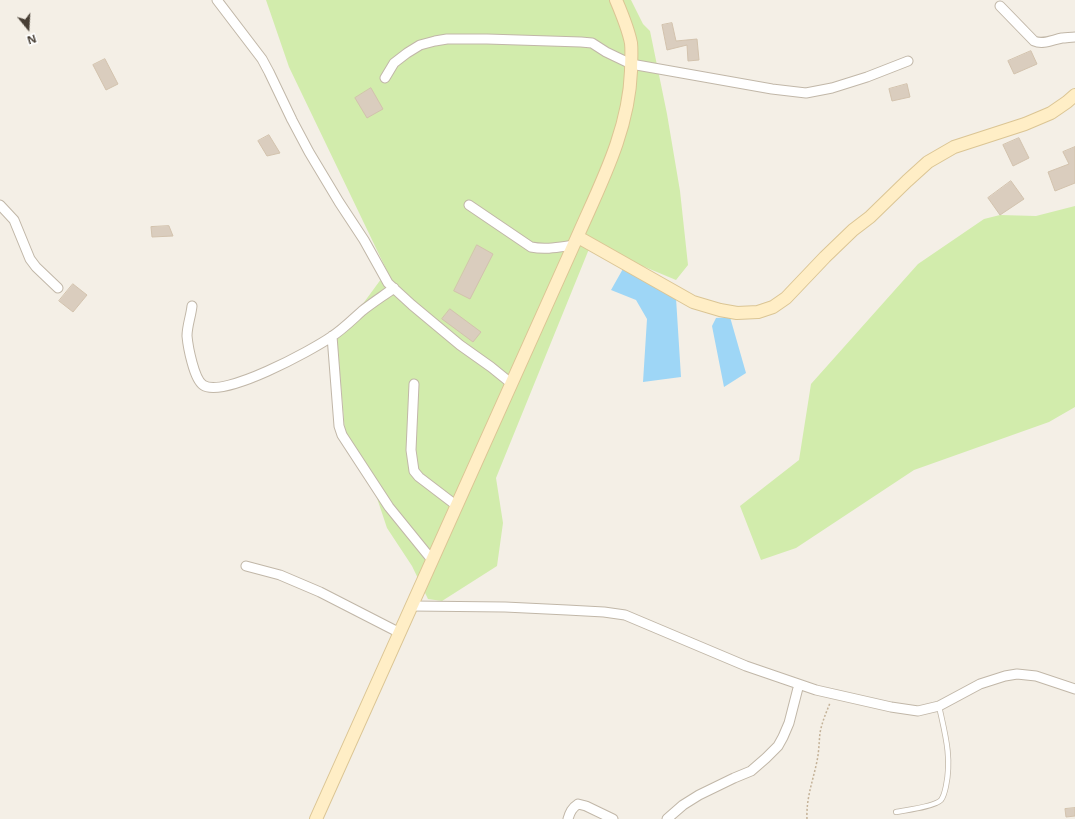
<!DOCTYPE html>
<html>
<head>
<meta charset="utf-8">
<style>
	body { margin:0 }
	#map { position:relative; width:1075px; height:819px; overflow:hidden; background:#f4efe6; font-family:"Noto Sans",sans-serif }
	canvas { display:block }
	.north { position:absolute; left:8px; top:8px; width:40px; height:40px; -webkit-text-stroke:3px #fff; paint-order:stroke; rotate:162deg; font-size:11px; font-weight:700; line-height:16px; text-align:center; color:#483f35 }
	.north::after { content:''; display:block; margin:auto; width:14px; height:18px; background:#483f35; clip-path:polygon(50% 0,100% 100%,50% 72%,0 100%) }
</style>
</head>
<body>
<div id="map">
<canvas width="1075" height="819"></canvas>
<div class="north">N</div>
</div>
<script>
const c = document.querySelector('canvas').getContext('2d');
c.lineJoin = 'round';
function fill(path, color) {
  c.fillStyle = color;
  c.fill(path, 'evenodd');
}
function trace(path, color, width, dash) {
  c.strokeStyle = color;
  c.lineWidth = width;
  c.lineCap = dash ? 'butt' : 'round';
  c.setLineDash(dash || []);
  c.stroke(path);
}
fill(new Path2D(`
	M266,0h365l12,24 7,7 17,83 13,77 8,74 -12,15 -60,-25 -27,-6 -93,229 7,45 -6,43 -55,35 -14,-2 -16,-33 -25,-38 -12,-36 -29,-48 -9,-105 50,-68 -98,-204z
	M1075,206v201l-26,15 -135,48 -118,78 -35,12 -21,-54 59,-46 12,-76 107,-120 66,-45 16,-4 36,1z`), '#d2ecac');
fill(new Path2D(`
	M624,267l52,31 5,79 -38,5 4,-63 -11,-19 -25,-10z
	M730,317l16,56 -22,14 -12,-61 4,-8z`), '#9ed6f6');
const building = new Path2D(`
	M672,23l4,18 21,-2 2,21 -11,1 -1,-16 -20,5 -5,-25z
	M1031,51l6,13 -23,10 -6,-13z
	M105,59l13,25 -12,6 -13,-25z
	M907,84l3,13 -18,4 -3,-12z
	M371,88l12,21 -16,9 -12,-20z
	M269,135l11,18 -13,3 -9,-15z
	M1019,138l10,20 -16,8 -10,-21z
	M1075,147v36l-20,8 -7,-19 21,-8 -6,-12z
	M1011,181l13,18 -24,16 -12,-17z
	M169,226l4,10 -21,1 -1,-10z
	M477,245l16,9 -23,45 -16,-8z
	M73,284l14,11 -14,17 -14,-11z
	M450,309l31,23 -8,10 -31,-23z
	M1075,808v8l-9,1 -1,-8z`);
fill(building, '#dacdbe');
trace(building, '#d2c2ad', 1);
const lane = new Path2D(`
	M896,812c9,-2 38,-5 45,-12 3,-4 4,-9 5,-14 6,-29 -1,-52 -7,-80`);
const street = new Path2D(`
	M217,0l45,59 7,13 23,48 17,32 30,50 25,38 24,43 24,22 48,40 31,22 21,17
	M1000,6l34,35c9,4 18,-1 28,-3 4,0 9,-1 13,-1
	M385,78l9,-15 13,-10 13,-8 15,-4 12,-2h40l94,3 11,1 14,9 25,12 141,25 34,4 26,-5 35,-11 41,-16
	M0,205l14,15 16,39 6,8 22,21
	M469,205l62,42c15,3 28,0 43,-2
	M192,306c-1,10 -5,20 -5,30 1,11 7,43 16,49 20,14 109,-35 128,-48 11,-7 21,-17 31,-26 10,-8 21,-15 32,-23
	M332,336l7,90 3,9 47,72 43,53
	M414,384l-3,66 3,21 5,6 38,29
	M246,566l34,9 40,17 80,41
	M412,606l93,1 62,3 37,2 21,3 121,51 70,24 75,17 27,4 21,-5 41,-22 25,-8 12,-2 19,2 39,13
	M568,819c2,-7 4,-11 10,-15l8,2 27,13
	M667,819l16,-14 16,-10 35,-17 17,-7 15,-13 12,-12 5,-9 6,-14 10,-39`);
const secondary = new Path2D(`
	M578,237l115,65 27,8 17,3 21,-1 15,-5 13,-9 39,-41 28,-27 17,-13 37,-36 21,-19 26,-15 71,-23 26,-11 16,-11 8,-7
	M316,819l263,-586c23,-52 50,-104 52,-162 0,-9 1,-19 0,-28 -3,-15 -9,-29 -15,-43`);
trace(lane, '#c1b7a8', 6);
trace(street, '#c1b7a8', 11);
trace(secondary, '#dbc594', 14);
trace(new Path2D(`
	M807,819c-1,-21 6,-38 10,-58 2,-9 2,-19 3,-28 2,-11 6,-20 10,-30`), '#c4b298', 1.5, [2, 2]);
trace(lane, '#fff', 4.5);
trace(street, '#fff', 9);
trace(secondary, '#ffeec6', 12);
</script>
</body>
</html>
